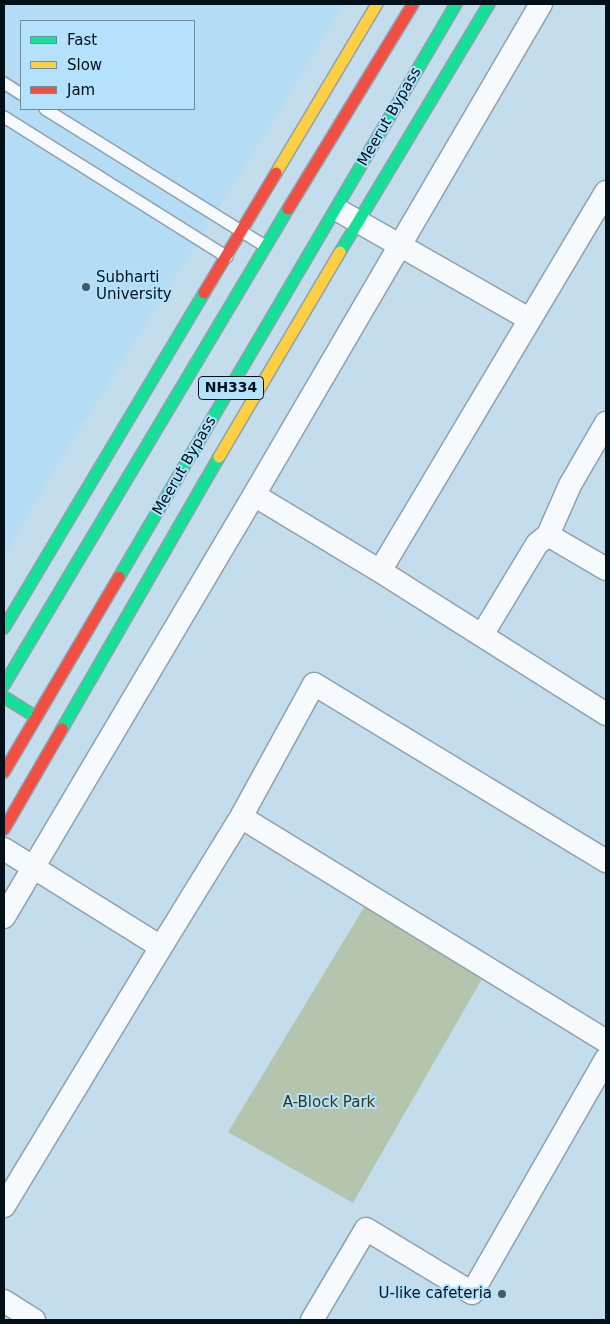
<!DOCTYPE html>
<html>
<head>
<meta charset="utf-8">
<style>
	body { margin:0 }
	#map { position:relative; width:610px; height:1324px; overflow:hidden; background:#c4ddec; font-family:"DejaVu Sans",sans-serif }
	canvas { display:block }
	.frame { position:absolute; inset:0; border:5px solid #021019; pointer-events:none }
	.legend { position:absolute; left:20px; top:20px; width:175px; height:90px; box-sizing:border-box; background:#b4e1fc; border:1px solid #6d8da1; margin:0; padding:6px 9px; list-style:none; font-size:15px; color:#021019 }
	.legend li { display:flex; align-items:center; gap:10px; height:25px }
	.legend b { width:25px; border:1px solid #6d8da1 }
</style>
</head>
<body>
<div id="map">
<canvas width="610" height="1324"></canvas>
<div class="frame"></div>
<ul class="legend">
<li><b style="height:6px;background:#16e098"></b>Fast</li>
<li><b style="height:6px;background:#ffcf43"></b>Slow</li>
<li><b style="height:6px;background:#f24e42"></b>Jam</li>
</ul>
</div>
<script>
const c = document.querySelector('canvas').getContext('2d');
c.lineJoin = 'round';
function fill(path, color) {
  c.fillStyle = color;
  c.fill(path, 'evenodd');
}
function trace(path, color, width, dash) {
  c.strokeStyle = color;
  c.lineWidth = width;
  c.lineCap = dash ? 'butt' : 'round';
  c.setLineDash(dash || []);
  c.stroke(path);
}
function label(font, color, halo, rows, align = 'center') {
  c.font = font + ' "DejaVu Sans",sans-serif';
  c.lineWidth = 4;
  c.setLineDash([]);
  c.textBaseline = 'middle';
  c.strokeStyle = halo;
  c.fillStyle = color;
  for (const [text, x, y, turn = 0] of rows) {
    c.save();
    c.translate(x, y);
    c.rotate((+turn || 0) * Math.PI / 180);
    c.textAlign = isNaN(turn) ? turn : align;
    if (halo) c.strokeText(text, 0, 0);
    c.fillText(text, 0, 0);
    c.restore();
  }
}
fill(new Path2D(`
	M4,4h339l-63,106 -222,354 -54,93zM21,21h173v88h-173z`), '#b4dcf4');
fill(new Path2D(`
	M366,904l116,75 -129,224 -125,-71z`), '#b5c5ad');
const lane = new Path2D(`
	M4,83l17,11
	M45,109l220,137
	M4,117l223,140`);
const street = new Path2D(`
	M343,213l186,106
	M254,495l287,-491
	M548,535l58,34
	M380,571l226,-379
	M482,635l55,-91 11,-9 22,-50 36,-62
	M241,817l365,224
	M4,849l157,98 80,-130 73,-133 292,177
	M4,917l250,-422 126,76 226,143
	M4,1206l157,-259
	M4,1301l30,19
	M312,1320l54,-91 106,64 134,-234`);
const fast = new Path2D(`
	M340,252l149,-248
	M119,577l337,-573
	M4,628l200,-335
	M4,685l284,-476
	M4,697l32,20
	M62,729l157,-272`);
const slow = new Path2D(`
	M276,173l101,-169
	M219,457l121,-205`);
const jam = new Path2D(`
	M288,209l125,-205
	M204,293l72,-120
	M4,772l115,-195
	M4,829l58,-100`);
trace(lane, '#8ea1ad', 14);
trace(street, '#8ea1ad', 25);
trace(fast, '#8ea1ad', 14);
trace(slow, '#8ea1ad', 14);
trace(jam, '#8ea1ad', 14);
trace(lane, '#f6fafc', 11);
trace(street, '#f6fafc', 22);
trace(fast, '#16e098', 11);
trace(slow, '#ffcf43', 11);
trace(jam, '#f24e42', 11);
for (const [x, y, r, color] of [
	[86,287,5,"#465863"],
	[502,1294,5,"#465863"]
]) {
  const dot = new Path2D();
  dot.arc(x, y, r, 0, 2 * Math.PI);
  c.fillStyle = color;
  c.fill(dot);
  trace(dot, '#b4e1fc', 2);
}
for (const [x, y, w] of [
	[231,388,65]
]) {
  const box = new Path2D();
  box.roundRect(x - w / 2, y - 11.5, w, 23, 4);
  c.fillStyle = '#b4e1fc';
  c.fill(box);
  trace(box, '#021019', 1);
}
label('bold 14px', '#021019', null, [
	["NH334",231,388]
]);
label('15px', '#021019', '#b4e1fc', [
	["Meerut Bypass",390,117,-60],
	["Meerut Bypass",185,466,-60]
]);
label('15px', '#021019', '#b4e1fc', [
	["Subharti",96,278],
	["University",96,295],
	["U-like cafeteria",492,1294,"right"]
], 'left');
label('15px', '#333712', '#b4e1fc', [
	["A-Block Park",329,1103]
]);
</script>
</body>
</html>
